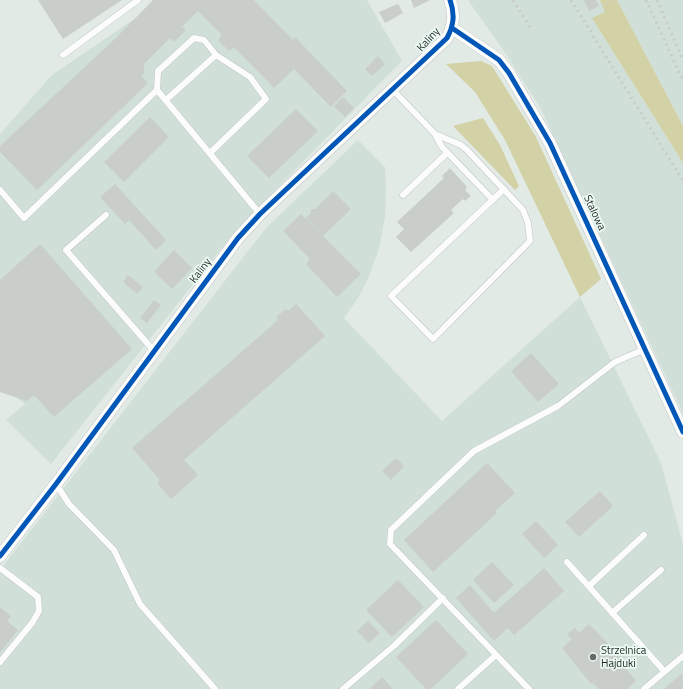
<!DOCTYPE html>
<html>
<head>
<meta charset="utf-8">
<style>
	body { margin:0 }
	canvas { display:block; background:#e2eae6 }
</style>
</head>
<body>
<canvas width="683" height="689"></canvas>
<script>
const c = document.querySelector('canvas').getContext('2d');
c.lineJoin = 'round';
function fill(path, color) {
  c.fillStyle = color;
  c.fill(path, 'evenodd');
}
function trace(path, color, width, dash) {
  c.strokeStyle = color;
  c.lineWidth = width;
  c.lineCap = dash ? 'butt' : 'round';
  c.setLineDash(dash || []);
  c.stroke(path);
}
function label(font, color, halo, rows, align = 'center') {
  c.font = font + ' "Titillium Web",sans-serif';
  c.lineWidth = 3.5;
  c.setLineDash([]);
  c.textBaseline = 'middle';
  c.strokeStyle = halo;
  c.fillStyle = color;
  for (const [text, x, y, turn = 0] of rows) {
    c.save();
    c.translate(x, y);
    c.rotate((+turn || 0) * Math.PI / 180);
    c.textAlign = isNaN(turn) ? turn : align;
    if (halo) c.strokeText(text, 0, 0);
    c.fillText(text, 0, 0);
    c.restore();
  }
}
fill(new Path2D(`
	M162,0h205l35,61 -166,169 -185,234 -45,-44 19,-16 -25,-18v-252l52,-59z
	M468,0h132l6,12 -14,6 91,145v250l-142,-304 -33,-52z
	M617,0h66v126z
	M358,140l27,27 1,23 -1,27 -6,32 -11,30 -10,19 -14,20 98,103 138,-124 81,166 22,81v145h-683v-119l266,-342z`), '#d0dfd7');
fill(new Path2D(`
	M600,0h17l66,126v37l-91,-145 13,-6z
	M481,61l11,5 44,71 65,142 -21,18 -75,-157 -30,-48 -29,-28z
	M483,118l17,27 19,41 -4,4 -62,-64z`), '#d3d2a6');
fill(new Path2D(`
	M38,0h84l-59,39z
	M153,0h101l39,40 2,-3 52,54 -16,16 -37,-38 -20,19 -40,-41 -5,4 -11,-11 4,-5 -24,-24 -16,16 4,3 -12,12 -4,-4 -26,26v10l-3,2 7,7 -111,107 -37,-38v-6l117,-109z
	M411,0h19l-16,8z
	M584,0h12l3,6 -10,5z
	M398,4l5,9 -18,10 -6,-11z
	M378,56l7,8 -13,12 -7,-7z
	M343,97l11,11 -9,9 -11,-11z
	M296,109l22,22 -49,47 -22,-22z
	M150,117l19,20 -45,45 -20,-20z
	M450,168l17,19 -2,3 6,6 -6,5 -2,-2 -12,11 3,3 -43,39 -15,-15 8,-8 -7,-7 47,-44 -2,-2z
	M115,184l51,56 -10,10 -27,-30 -4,4 -25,-27z
	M333,191l18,18 -28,27 -17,-18 5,-5v-4h4z
	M301,214l60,60 -24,23 -31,-33 4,-5 -27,-28z
	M40,244l92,105 -78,68 -20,-22 -7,6 -27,-9v-112z
	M174,250l18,18 -20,21 -18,-17z
	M128,275l15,12 -6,7 -14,-12z
	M154,300l7,5 -14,18 -7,-5z
	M296,304l29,32 -141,124 14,15 -27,24 -14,-16 3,-3 -28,-32 146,-128 -2,-3 10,-8 2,2z
	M531,353l28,31 -21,18 -27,-31z
	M396,458l8,8 -13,14 -9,-9z
	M487,463l28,30 -20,18 2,2 -64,59 -29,-32z
	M600,491l13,15 -34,31 -14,-15z
	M536,521l22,24 -14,13 -22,-24z
	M492,562l22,23 -20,18 -21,-23z
	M544,568l20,23 -50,44 -6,-7 -14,13 -38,-43 14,-13 24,28z
	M398,580l26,27 -32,30 -26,-27z
	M0,607l11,9 -4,5 11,9 -18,23z
	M436,620l32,34 -37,35h-5l-30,-32z
	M368,621l12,12 -11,10 -12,-12z
	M589,624l33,34 -1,1 6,7 -2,2 11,13 -9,8h-28l-6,-6 -2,1 -29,-36 10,-9 -5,-5 8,-6 4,5z
	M682,673l1,16h-19z
	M382,677l11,12h-24z`), '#c9ceca');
const lane = new Path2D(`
	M63,55l75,-55
	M392,89l43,45 26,11 6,5 56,60 5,13 2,18 -97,98 -42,-43 113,-107
	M157,90l1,-19 36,-33 10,2 12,15
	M166,100l50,-45 34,22 16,22 -56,54
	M435,134l7,13 51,53
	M0,190l24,28 133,-128 103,124
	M403,195l44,-42
	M106,215l-40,35 88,101
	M56,484l13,20 45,46 26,54 75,85
	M567,562l97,109
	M0,568l38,29 1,14 -7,12 -32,39
	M589,586l55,-51
	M612,613l49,-43
	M343,689l52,-44 48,-47
	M458,689l38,-34
	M529,689l-139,-145 1,-14 83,-79 84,-45 57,-44 30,-13
	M644,689l39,-33`);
const street = new Path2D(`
	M452,28l47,32 10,13 41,70 133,289
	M0,556l56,-72 182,-246 22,-24 187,-176c7,-13 8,-24 3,-38`);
trace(lane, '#c0c5c3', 7);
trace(street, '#c0c5c3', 13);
trace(new Path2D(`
	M603,5l10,-5`), '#ced1d0', 2.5, [1, 3]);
trace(lane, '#fbfcfb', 6);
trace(street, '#fbfcfb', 12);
trace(new Path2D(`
	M513,0l18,29
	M571,0l112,181
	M646,0l37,81
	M657,0l26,60`), '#c8cbca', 3, [2, 4]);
trace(new Path2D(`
	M452,28l47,32 10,13 41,70 133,289
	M0,556l56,-72 182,-246 22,-24 187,-176c7,-13 8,-24 3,-38`), '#0057b8', 5);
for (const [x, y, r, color] of [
	[593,657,4,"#636a67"]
]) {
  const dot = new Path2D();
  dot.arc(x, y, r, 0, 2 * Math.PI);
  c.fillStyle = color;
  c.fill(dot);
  trace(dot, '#ecfaf4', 1.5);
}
label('11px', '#1f2522', '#ecfaf4', [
	["Kaliny",429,40,-47],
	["Stalowa",594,213,65],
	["Kaliny",201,271,-53]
]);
label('11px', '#1f2522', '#ecfaf4', [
	["Strzelnica",601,651],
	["Hajduki",601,664]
], 'left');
</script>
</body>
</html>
